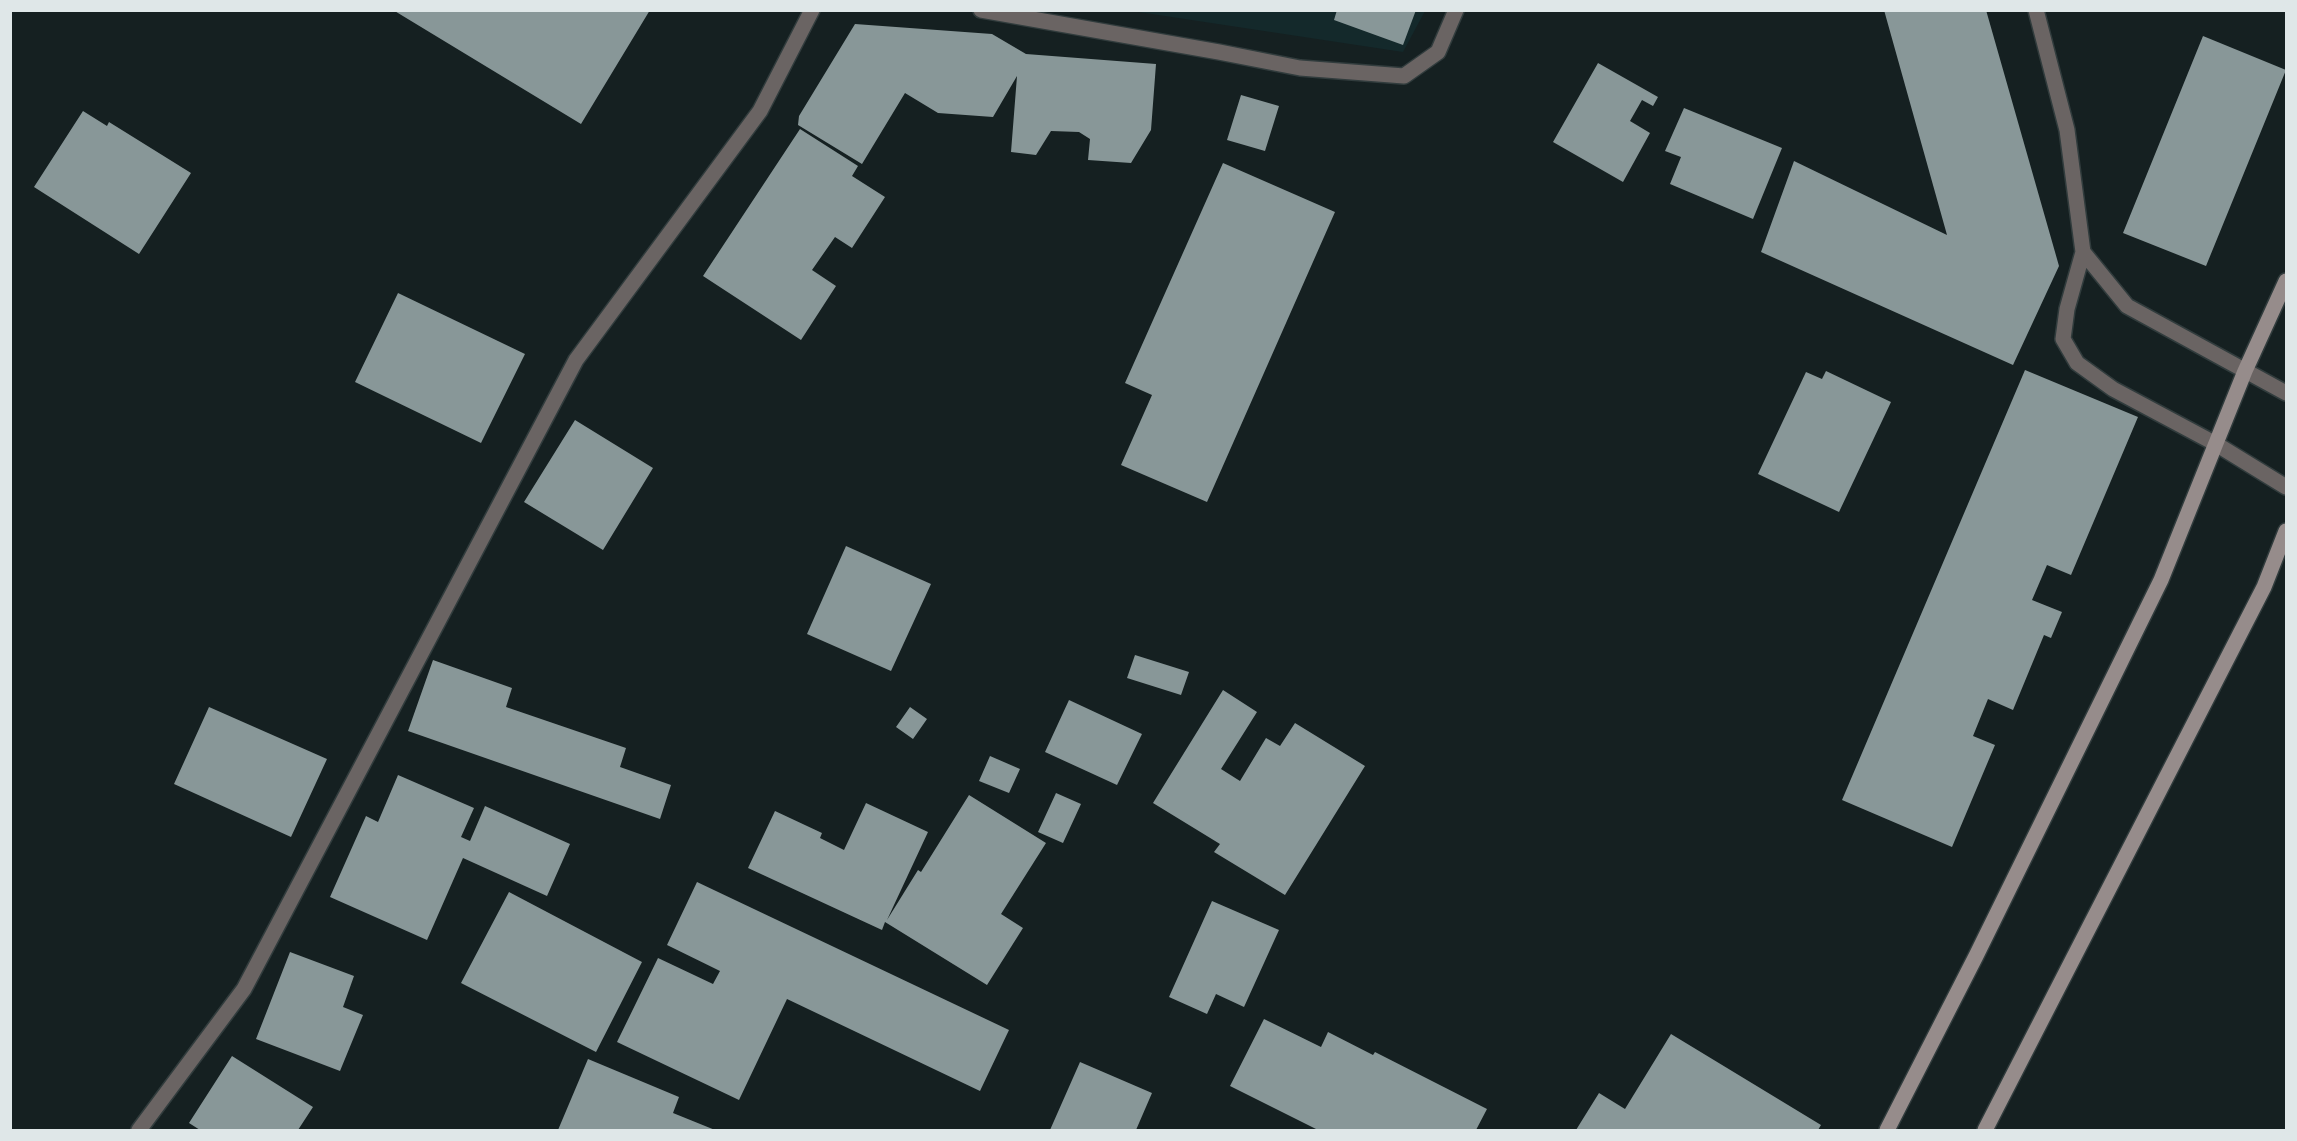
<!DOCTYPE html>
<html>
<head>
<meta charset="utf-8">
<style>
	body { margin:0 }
	#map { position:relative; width:2297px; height:1141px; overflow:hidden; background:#152021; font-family:"Golos Text",sans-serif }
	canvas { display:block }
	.frame { position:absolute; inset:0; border:12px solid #dfe7e8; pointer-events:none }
</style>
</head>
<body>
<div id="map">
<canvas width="2297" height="1141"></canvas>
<div class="frame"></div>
</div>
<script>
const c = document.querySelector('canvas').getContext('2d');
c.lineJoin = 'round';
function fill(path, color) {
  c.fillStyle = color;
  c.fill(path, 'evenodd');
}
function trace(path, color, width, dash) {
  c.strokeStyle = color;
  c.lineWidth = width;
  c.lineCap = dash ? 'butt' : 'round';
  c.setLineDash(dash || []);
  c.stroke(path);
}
fill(new Path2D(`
	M1132,11h293l-22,41z`), '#14292b');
fill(new Path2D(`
	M393,10h257l-69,114z
	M1337,10h79l-13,35 -69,-25z
	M1884,10h102l73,256 -46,99 -252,-113 33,-91 153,74z
	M855,24l137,10 34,20 130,10 -5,66 -20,33 -43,-3 2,-21 -11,-7 -28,-1 -15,24 -25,-3 6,-76 -24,41 -55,-4 -33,-20 -43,71 -64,-39 1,-9z
	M2203,36l83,34 -80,196 -83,-33z
	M1598,63l60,34 -5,9 -11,-6 -12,21 20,12 -27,49 -70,-40z
	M1241,95l38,11 -14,45 -38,-11z
	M1684,108l98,40 -29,71 -83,-35 11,-27 -16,-6z
	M83,111l24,15 2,-4 82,51 -52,81 -105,-67z
	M800,129l58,37 -6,10 33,21 -33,51 -17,-11 -23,33 24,16 -35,54 -98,-64z
	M1223,163l112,49 -128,290 -86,-37 31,-70 -27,-12z
	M398,293l127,61 -44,89 -126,-61z
	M2025,370l113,47 -67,158 -24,-10 -15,35 30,12 -11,26 -7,-3 -31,75 -25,-11 -15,37 22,9 -43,102 -110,-47z
	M1826,371l65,31 -52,110 -81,-38 48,-102 16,7z
	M575,420l78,48 -50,82 -79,-48z
	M846,546l85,38 -40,87 -84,-37z
	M1135,655l54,17 -8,23 -54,-17z
	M433,660l79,28 -6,19 120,41 -6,19 51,18 -11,34 -252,-88z
	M1223,690l34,22 -36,57 19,12 26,-43 14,8 15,-23 70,43 -80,129 -71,-43 6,-8 -67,-41z
	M1069,700l73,34 -25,51 -72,-33z
	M209,707l118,52 -36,78 -117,-53z
	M910,707l17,12 -14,20 -17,-12z
	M990,756l30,13 -11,24 -30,-12z
	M398,775l76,33 -13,29 9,4 15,-35 85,38 -23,52 -84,-38 -36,82 -97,-43 36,-81 12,6z
	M1056,793l25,11 -18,39 -25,-11z
	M969,795l77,48 -45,71 22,14 -36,57 -102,-63 -3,8 -134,-62 27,-57 47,22 -2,5 24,12 22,-47 62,29 -41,88 31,-50 3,2z
	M697,882l312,148 -29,61 -193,-92 -48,101 -122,-58 41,-84 55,26 7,-13 -53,-26z
	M509,892l133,70 -46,90 -135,-69z
	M1212,901l67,29 -35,77 -28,-13 -9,20 -38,-17z
	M290,952l64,24 -11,31 20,8 -23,56 -84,-32z
	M1264,1019l57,28 7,-15 45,23 2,-3 112,57 -11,21h-158l-88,-44z
	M1671,1034l150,91 -3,5h-242l23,-37 26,16z
	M232,1056l81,51 -15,23h-98l-11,-7z
	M588,1059l91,38 -6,16 42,17h-157z
	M1080,1062l72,31 -16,37h-86z`), '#889798');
const minor = new Path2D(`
	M981,10l238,42 81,16 104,8 34,-24 18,-42
	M2036,10l31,120 16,122 -16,57 -4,30 14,24 36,26 103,55 70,43
	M2083,252l44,54 159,87
	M139,1130l105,-141 332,-629 184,-249 52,-101`);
const secondary = new Path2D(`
	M1887,1130l89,-174 185,-376 84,-209 41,-90
	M1985,1130l279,-543 22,-56`);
trace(minor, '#313c3d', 18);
trace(secondary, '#313c3d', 18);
trace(minor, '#6a6463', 15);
trace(secondary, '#968c8b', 15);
</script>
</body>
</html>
